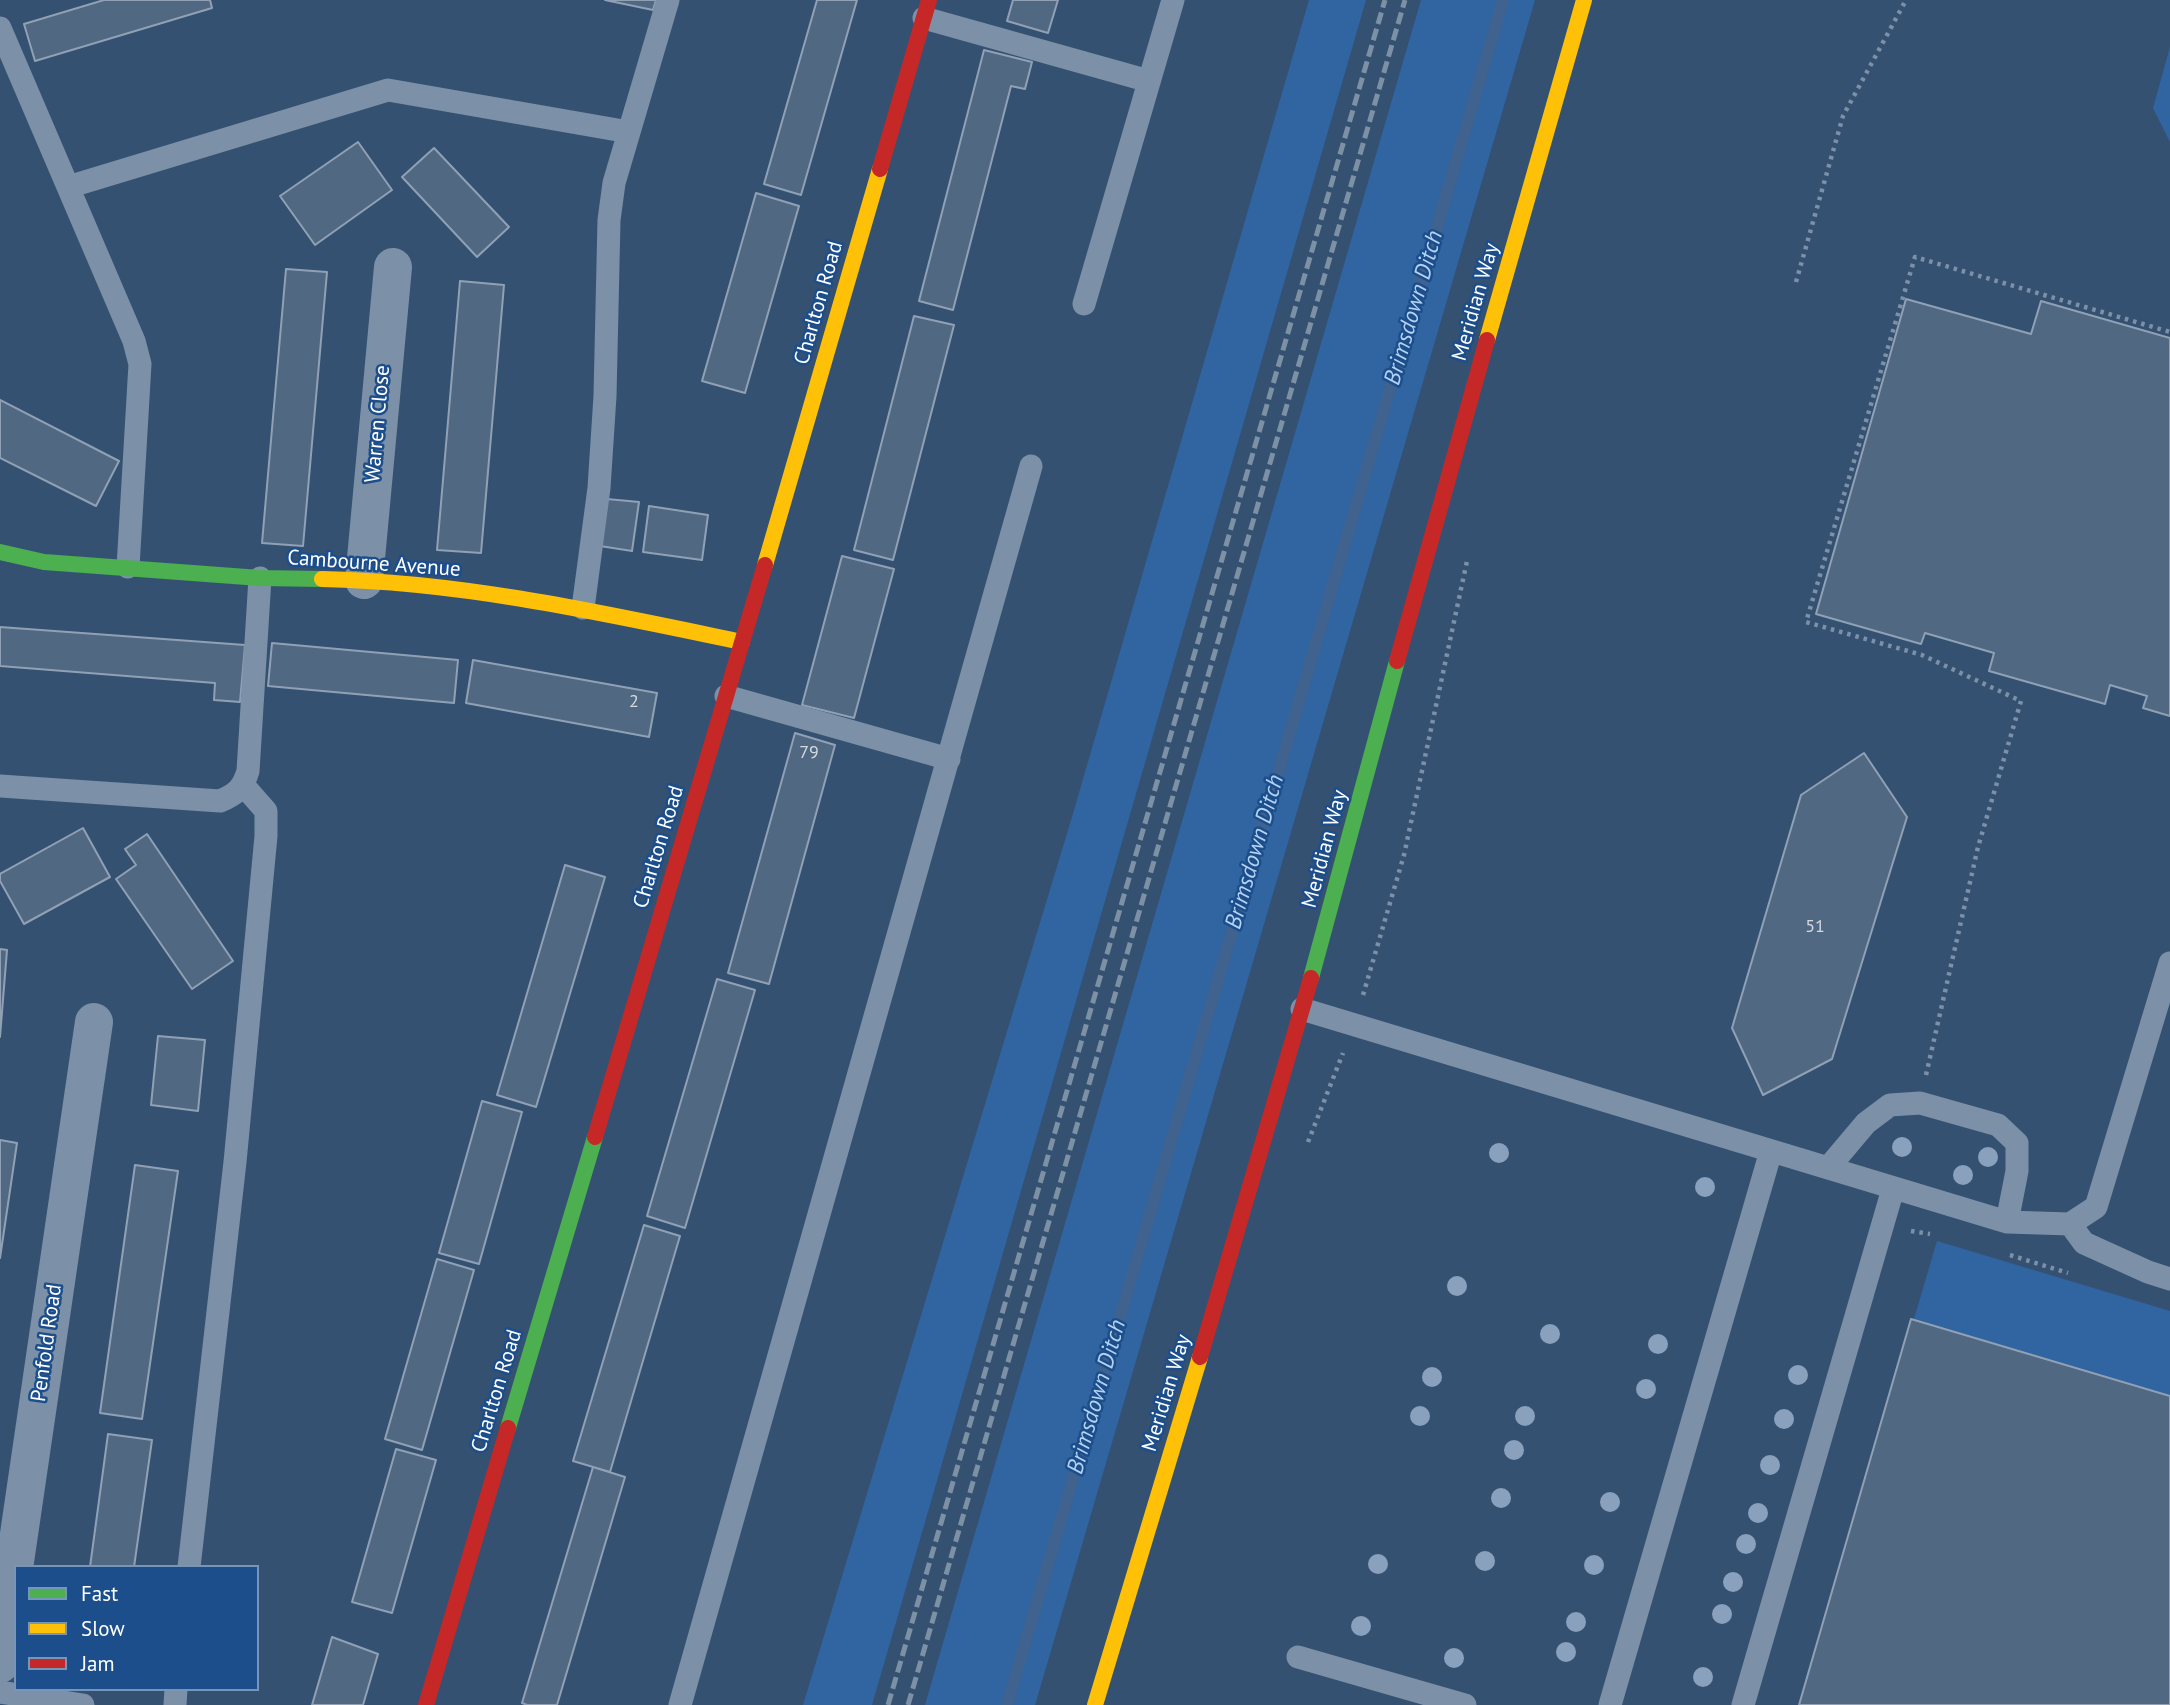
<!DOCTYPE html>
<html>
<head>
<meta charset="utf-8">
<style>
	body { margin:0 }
	#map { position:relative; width:2170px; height:1705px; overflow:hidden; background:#355172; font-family:"PT Sans",sans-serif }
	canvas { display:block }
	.legend { position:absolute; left:14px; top:1565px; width:245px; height:126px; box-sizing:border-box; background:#1c4e8b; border:2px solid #7795b9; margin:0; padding:9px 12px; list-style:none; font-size:21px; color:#fff }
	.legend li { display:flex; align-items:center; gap:14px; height:35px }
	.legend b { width:35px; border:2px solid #7795b9 }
</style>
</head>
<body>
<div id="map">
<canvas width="2170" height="1705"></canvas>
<ul class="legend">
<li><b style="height:9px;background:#4caf50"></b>Fast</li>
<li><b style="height:9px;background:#ffc107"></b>Slow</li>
<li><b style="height:9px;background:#c62828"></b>Jam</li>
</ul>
</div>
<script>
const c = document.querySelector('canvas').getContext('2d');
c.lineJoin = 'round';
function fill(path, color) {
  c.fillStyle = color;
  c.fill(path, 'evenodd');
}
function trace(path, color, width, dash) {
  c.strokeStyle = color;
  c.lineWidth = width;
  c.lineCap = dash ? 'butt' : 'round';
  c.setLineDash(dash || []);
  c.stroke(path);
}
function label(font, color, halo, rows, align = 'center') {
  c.font = font + ' "PT Sans",sans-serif';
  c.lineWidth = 5;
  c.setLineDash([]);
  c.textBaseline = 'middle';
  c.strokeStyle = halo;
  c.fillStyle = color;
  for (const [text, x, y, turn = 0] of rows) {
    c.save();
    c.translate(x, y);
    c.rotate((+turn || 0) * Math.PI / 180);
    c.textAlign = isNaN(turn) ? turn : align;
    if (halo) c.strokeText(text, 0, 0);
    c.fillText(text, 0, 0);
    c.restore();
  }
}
fill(new Path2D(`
	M1309,0h57l-494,1705h-69l269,-888z
	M1421,0h114l-500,1705h-110z
	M2170,47v95l-17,-34z
	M1937,1241l233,70v394h-370z`), '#3065a2');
trace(new Path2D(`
	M1007,1705l496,-1705`), '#3f628e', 12);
const building = new Path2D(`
	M104,0h106l2,8 -177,53 -11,-37z
	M605,0h51l-3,10z
	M817,0h40l-56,195 -37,-11z
	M1013,0h45l-10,33 -41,-12z
	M984,50l48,12 -7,27 -14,-3 -58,224 -34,-9z
	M358,142l34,48 -77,55 -35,-49z
	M434,148l75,79 -32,30 -75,-80z
	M756,193l43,13 -54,187 -43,-12z
	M286,269l41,3 -24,274 -41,-3z
	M460,281l44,4 -23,268 -44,-3z
	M1906,299l125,35 10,-33 129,37v378l-27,-8 4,-12 -37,-11 -5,19 -116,-33 5,-18 -69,-20 -4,11 -105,-30z
	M914,316l40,9 -61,235 -39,-10z
	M0,400l119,61 -23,45 -96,-48z
	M607,499l32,3 -7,49 -32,-5z
	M649,506l59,9 -6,45 -59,-8z
	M842,556l52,13 -40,149 -52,-13z
	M0,627l245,18 -5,57 -26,-2 1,-17 -215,-17z
	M272,643l186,17 -4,43 -186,-17z
	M473,660l184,33 -8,44 -183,-34z
	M795,733l40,12 -66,239 -41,-11z
	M1864,753l43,64 -75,242 -69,36 -31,-67 69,-233z
	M83,828l27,49 -86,47 -24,-43v-7z
	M147,834l86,127 -41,28 -76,-110 20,-14 -11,-16z
	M565,865l40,12 -69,230 -39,-12z
	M0,949l7,1 -7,87z
	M717,979l38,11 -70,238 -38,-12z
	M158,1036l47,4 -7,71 -47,-6z
	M482,1101l40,11 -43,152 -40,-11z
	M0,1140l17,3 -17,115z
	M135,1165l43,6 -36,248 -42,-6z
	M644,1225l36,11 -70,236 -37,-11z
	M437,1259l37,11 -52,180 -37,-11z
	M1911,1319l259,77v309h-371z
	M108,1434l44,6 -18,127h-44z
	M396,1449l40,11 -44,153 -40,-11z
	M593,1467l32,10 -68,228h-30l-5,-2z
	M332,1637l46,17 -15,51h-51z`);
fill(building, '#516882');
trace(building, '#90a1b5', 2);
trace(new Path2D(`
	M1796,282l47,-166 63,-116
	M1363,995l41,-140 63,-294
	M1926,1075l52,-228 43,-146 -99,-46 -116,-33 109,-365 255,75
	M1308,1142l35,-89
	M1911,1231l19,3
	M2010,1255l58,18`), '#7c91a7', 4.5, [3.5, 5]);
trace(new Path2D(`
	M924,18l225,63
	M0,28l134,313 6,23 -12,203
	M68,187l320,-97 241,42
	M1084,304l89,-304
	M583,608l16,-120 6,-92 4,-176 5,-37 54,-183
	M726,696l223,63
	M0,786l220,15c17,-7 23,-13 28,-30l12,-193
	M1302,1009l705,213 63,2 26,-17 74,-244
	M1828,1168l38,-45 24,-18 30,-2 78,22 19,18v28l-10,51
	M2070,1224l14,19 64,29 22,7
	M189,1567l46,-405 31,-326v-25l-22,-25
	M1298,1657l167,48
	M0,1692l83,13
	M175,1705l1,-16
	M680,1705l351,-1239
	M1610,1705l161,-554
	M1743,1705l150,-516`), '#7c91a7', 23);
trace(new Path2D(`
	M364,580l29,-313
	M0,1664l94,-642`), '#7c91a7', 38);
trace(new Path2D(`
	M0,552l44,10 216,16 62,1
	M1311,978l86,-317
	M508,1428l87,-291`), '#4caf50', 16);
trace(new Path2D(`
	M1487,340l97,-340
	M765,565l115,-396
	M322,579c142,3 281,34 420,63
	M1095,1705l105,-348`), '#ffc107', 16);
trace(new Path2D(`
	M880,169l49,-169
	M1397,661l90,-321
	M595,1137l170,-572
	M1200,1357l111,-379
	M426,1705l82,-277`), '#c62828', 16);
trace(new Path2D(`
	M888,1705l497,-1705
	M908,1705l497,-1705`), '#7d91a5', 5, [12, 5]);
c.fillStyle = '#89a1bc';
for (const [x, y] of [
	[1902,1147],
	[1499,1153],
	[1988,1157],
	[1963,1175],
	[1705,1187],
	[1457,1286],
	[1550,1334],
	[1658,1344],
	[1798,1375],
	[1432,1377],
	[1646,1389],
	[1420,1416],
	[1525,1416],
	[1784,1419],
	[1514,1450],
	[1770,1465],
	[1501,1498],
	[1610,1502],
	[1758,1513],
	[1746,1544],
	[1485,1561],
	[1378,1564],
	[1594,1565],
	[1733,1582],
	[1722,1614],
	[1576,1622],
	[1361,1626],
	[1566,1652],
	[1454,1658],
	[1703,1677]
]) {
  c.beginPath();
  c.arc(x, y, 10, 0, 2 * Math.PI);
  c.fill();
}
label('18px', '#d4d9e0', null, [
	["2",634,702],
	["79",809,753],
	["51",1815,927]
]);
label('21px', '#fff', '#1c4e8b', [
	["Meridian Way",1476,302,-74],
	["Charlton Road",819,303,-74],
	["Warren Close",378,424,-85],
	["Cambourne Avenue",374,564,4],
	["Charlton Road",659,847,-73],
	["Meridian Way",1325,849,-75],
	["Penfold Road",47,1343,-82],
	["Charlton Road",497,1391,-73],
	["Meridian Way",1167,1393,-73]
]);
label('italic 23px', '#b3d2f4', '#1c4e8b', [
	["Brimsdown Ditch",1414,308,-74],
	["Brimsdown Ditch",1255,852,-74],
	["Brimsdown Ditch",1097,1397,-74]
]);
</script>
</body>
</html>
